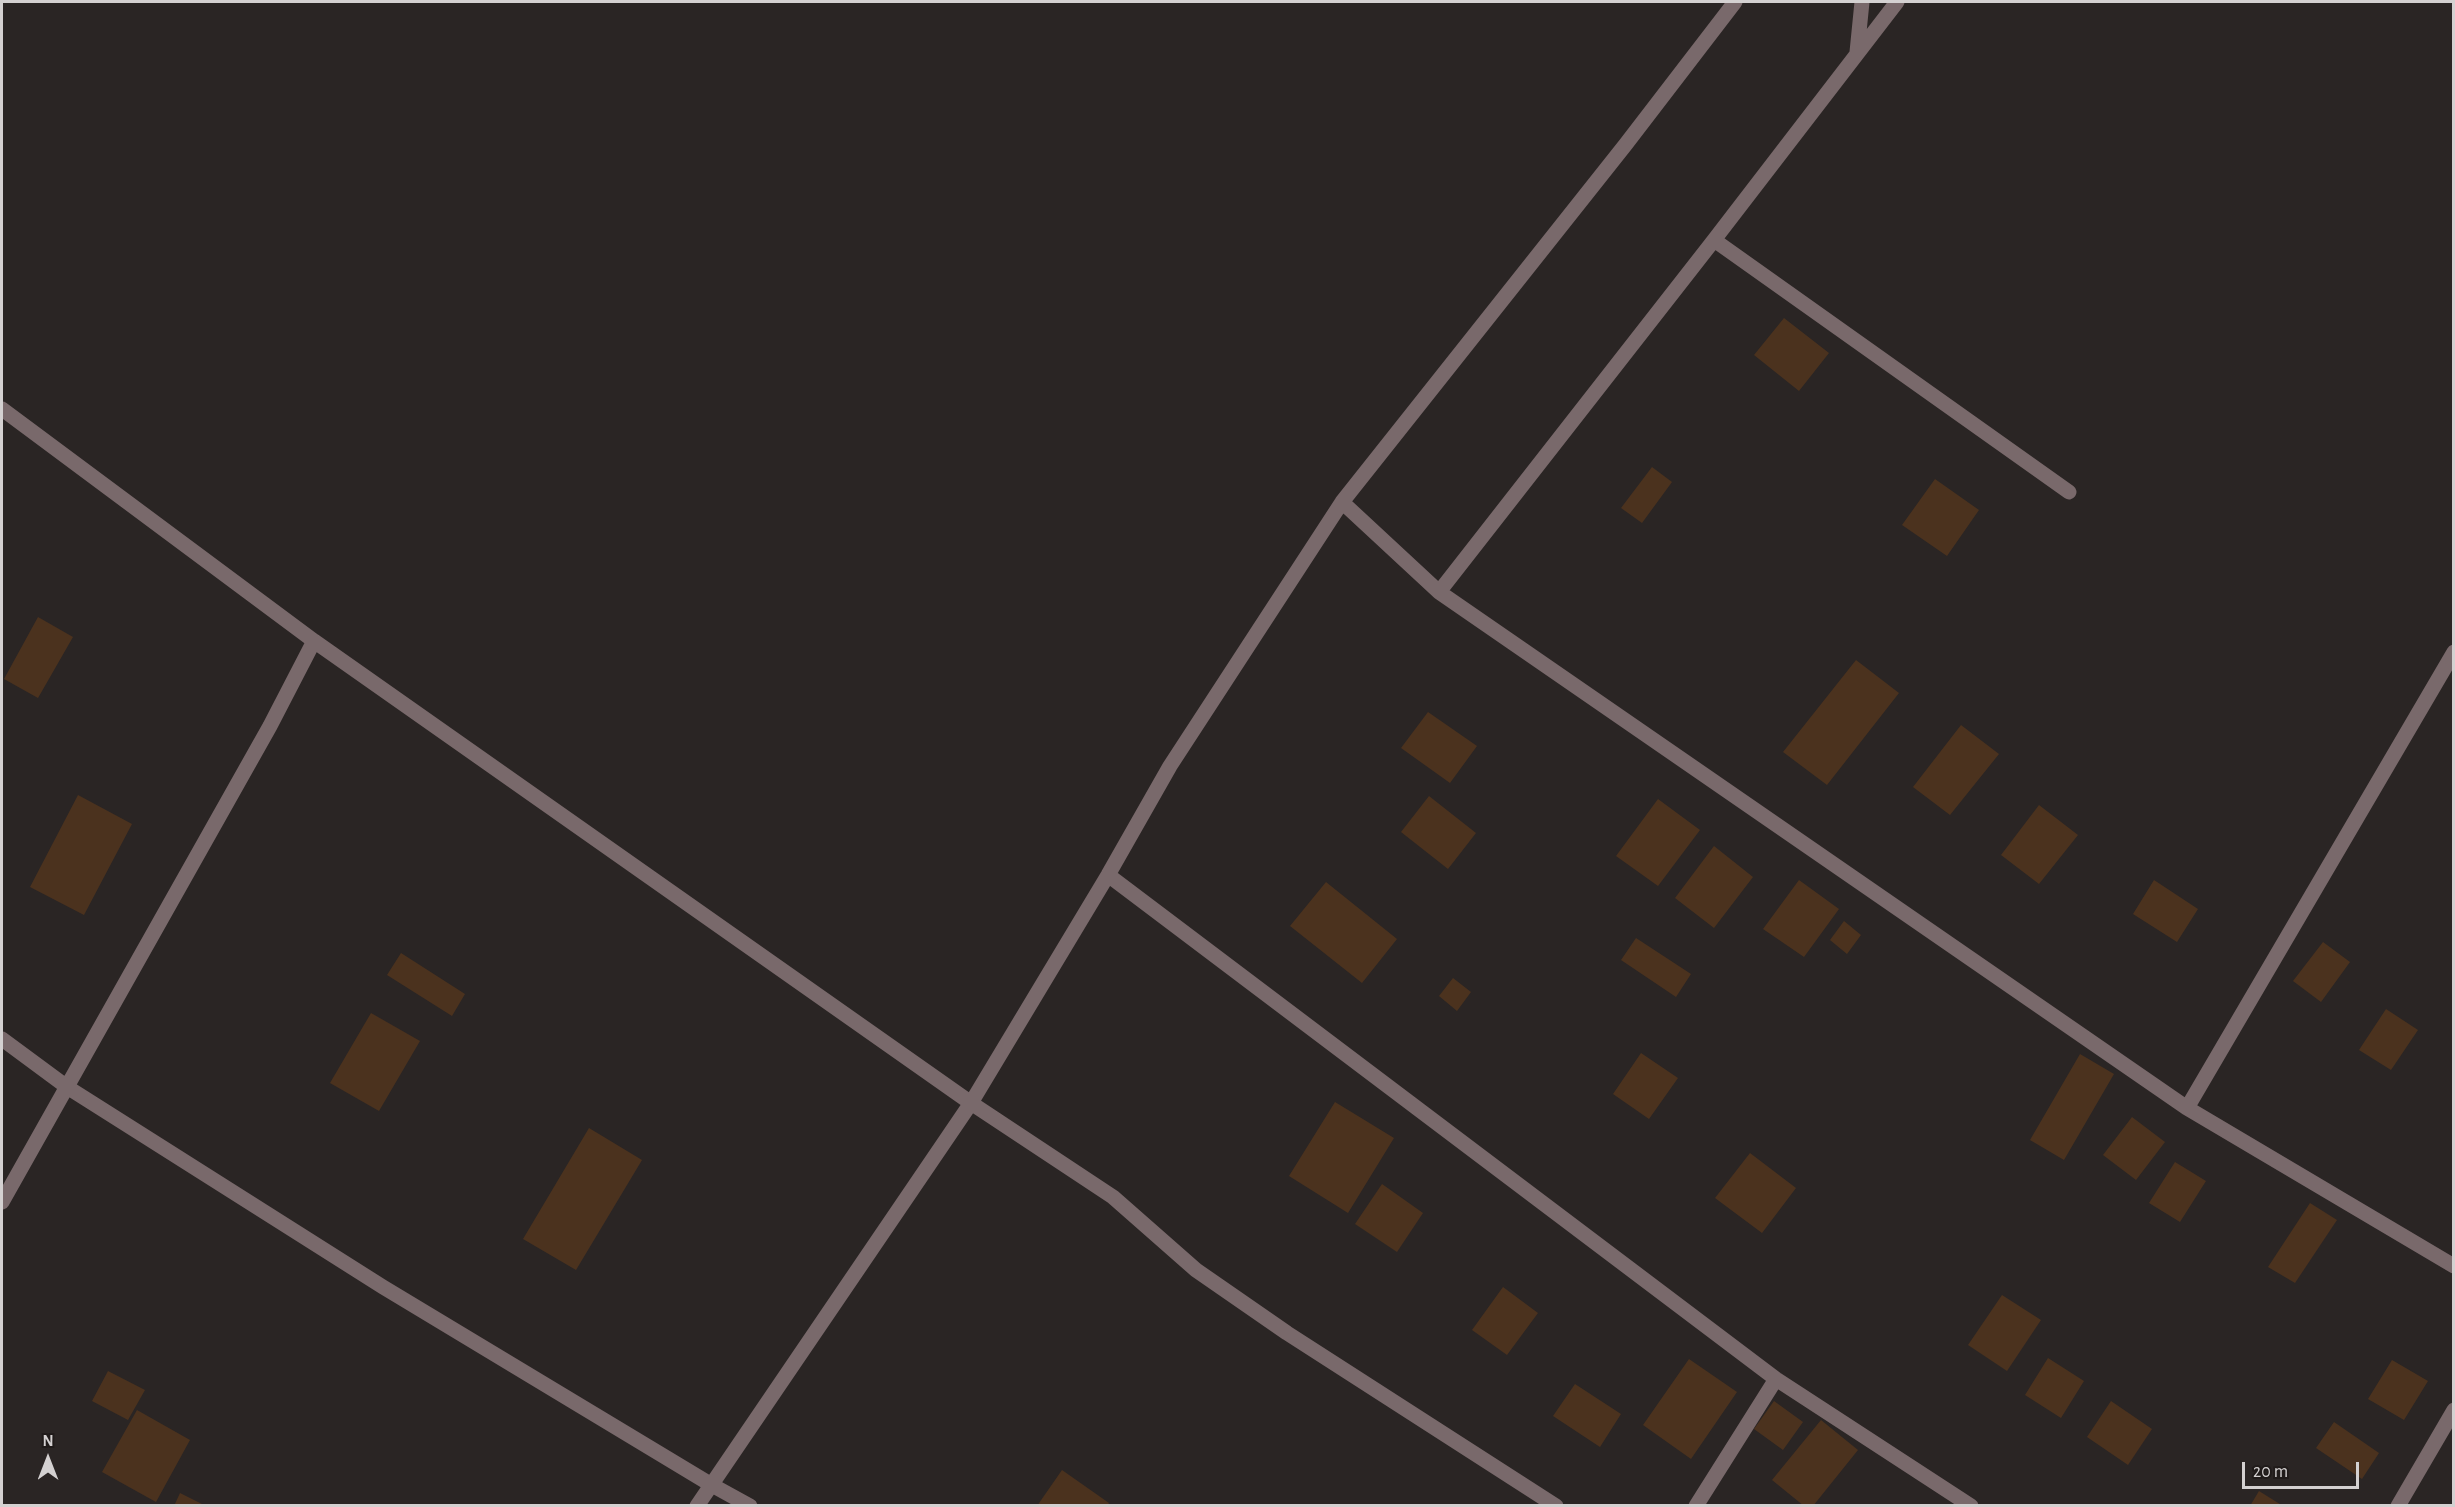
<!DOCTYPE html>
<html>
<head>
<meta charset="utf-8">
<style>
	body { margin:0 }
	#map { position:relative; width:2455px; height:1507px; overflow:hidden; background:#2a2524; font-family:"Alegreya Sans",sans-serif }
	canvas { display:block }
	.frame { position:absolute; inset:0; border:3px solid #d4d1d1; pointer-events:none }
	.north { position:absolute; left:18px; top:1429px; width:60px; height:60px; -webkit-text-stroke:4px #201b1a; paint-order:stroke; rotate:0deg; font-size:16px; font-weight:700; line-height:24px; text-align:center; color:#d4d1d1 }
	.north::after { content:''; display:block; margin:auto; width:21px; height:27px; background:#d4d1d1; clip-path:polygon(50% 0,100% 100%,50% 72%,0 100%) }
	.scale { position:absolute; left:2242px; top:1462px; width:117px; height:27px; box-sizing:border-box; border:3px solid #d4d1d1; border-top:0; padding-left:8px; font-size:18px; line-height:21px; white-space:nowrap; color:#d4d1d1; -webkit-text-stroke:4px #201b1a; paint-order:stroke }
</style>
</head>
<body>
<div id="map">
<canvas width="2455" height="1507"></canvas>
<div class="frame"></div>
<div class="north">N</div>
<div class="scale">20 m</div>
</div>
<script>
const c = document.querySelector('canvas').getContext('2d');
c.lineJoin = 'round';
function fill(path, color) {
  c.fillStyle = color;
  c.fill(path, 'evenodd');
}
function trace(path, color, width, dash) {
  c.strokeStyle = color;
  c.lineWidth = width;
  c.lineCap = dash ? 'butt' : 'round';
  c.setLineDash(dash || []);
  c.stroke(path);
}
fill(new Path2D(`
	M1784,318l45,35 -30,38 -45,-36z
	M1652,467l20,15 -30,41 -21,-15z
	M1935,479l44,31 -32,46 -45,-31z
	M38,617l35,20 -35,61 -34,-19z
	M1856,660l43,33 -72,92 -44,-33z
	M1428,712l49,34 -27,37 -49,-35z
	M1961,725l38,29 -49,61 -37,-28z
	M78,795l54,29 -48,91 -54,-28z
	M1429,796l47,37 -28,36 -47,-37z
	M1658,799l42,31 -42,56 -42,-30z
	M2039,805l39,30 -39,49 -38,-29z
	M1714,846l39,31 -39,51 -39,-30z
	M1799,880l40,29 -35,48 -41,-28z
	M2154,880l44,29 -21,33 -44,-28z
	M1326,882l71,57 -35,44 -72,-57z
	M1844,921l17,14 -14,19 -17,-14z
	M1636,938l55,36 -15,23 -55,-37z
	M2323,942l27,20 -29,40 -28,-21z
	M401,953l64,41 -13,22 -65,-41z
	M1453,978l18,14 -14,19 -18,-15z
	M2386,1009l32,21 -27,40 -32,-20z
	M371,1013l49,28 -41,70 -49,-28z
	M1641,1053l37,25 -29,41 -36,-25z
	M2080,1054l34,20 -50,86 -34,-20z
	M1335,1102l59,36 -46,75 -59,-37z
	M2132,1117l33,25 -29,38 -33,-25z
	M589,1128l53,32 -66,110 -53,-31z
	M1750,1153l46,35 -34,45 -47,-35z
	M2175,1162l31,19 -26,41 -31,-19z
	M1382,1184l41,29 -26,39 -42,-28z
	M2310,1203l27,17 -42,63 -27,-16z
	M1503,1287l35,26 -31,42 -35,-25z
	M2002,1295l39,25 -34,51 -39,-26z
	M2048,1358l36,23 -23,37 -36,-23z
	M1689,1359l48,33 -46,67 -48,-34z
	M2392,1360l36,21 -24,39 -36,-21z
	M108,1371l37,19 -17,30 -36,-19z
	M1575,1384l46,30 -21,33 -47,-31z
	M1774,1401l29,21 -20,28 -29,-21z
	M2111,1401l41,28 -24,36 -41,-28z
	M137,1410l53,30 -34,62 -54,-30z
	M1821,1420l37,30 -45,56h-9l-32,-26z
	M2334,1422l45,31 -17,26 -46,-31z
	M1062,1470l47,33 -2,3h-70z
	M2259,1491l24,15h-33z
	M180,1493l26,13h-32z`), '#4b321e');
trace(new Path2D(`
	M1857,52l5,-50
	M1714,240l355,252
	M2,409l312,232 657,462 142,94 83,73 91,63 269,173
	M1342,502l97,90 748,516 267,158
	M1439,592l275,-352 183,-238
	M1108,875l668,504 195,127
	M2,1039l65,48 316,200 327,197 40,22
	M2187,1108l267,-456
	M2,1202l268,-476 44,-85
	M697,1506l274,-403 137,-228 62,-109 172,-264 284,-358 109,-142
	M1696,1506l80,-127
	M2398,1506l56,-96`), '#79696b', 15);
</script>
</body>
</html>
